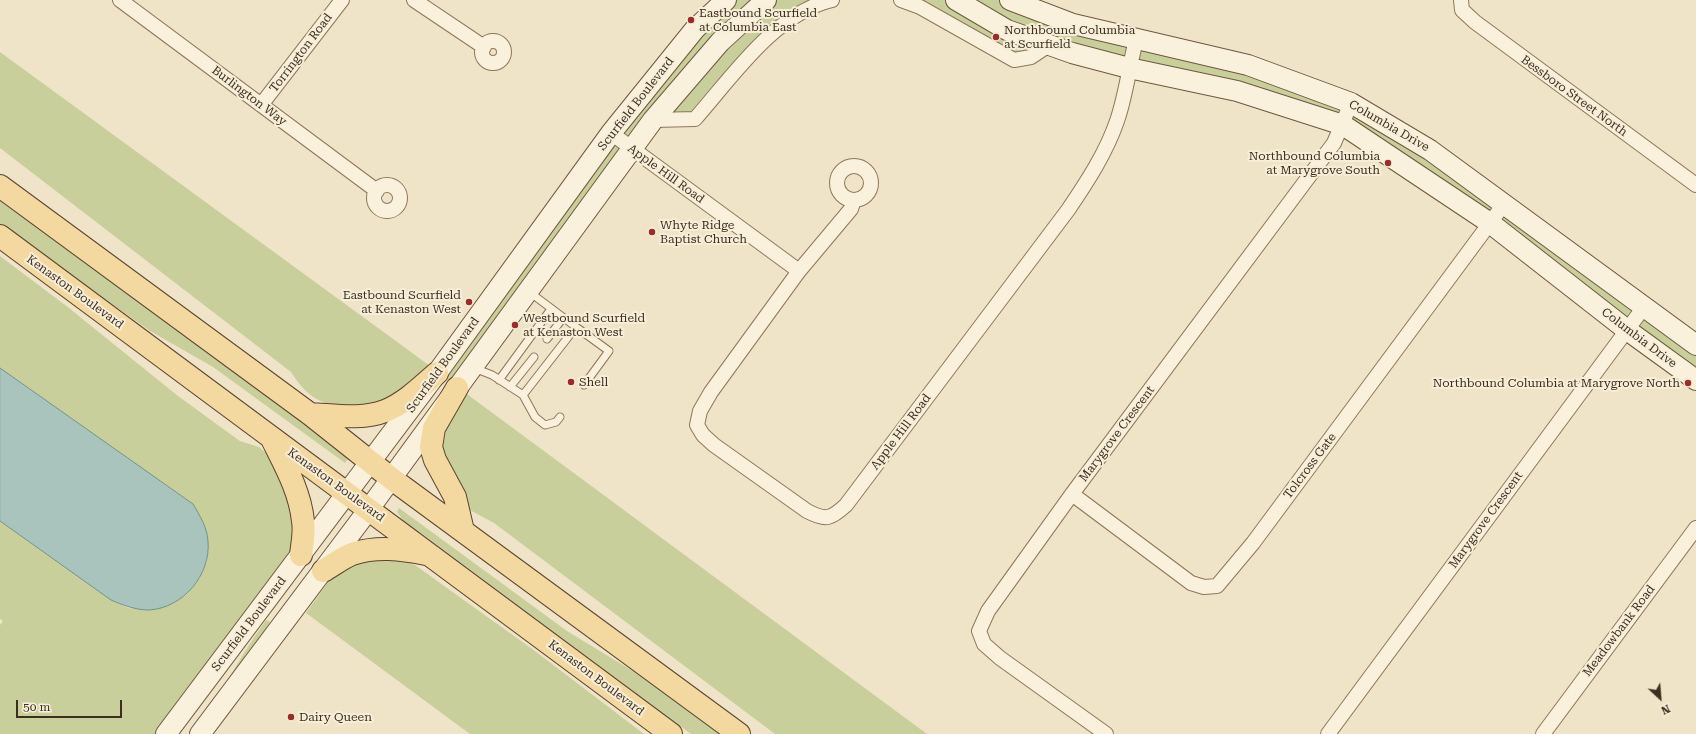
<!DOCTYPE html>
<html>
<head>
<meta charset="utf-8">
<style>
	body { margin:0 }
	#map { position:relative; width:1696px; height:734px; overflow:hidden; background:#f0e4c8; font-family:"Roboto Serif",serif }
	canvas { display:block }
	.north { position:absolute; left:1640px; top:678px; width:40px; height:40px; -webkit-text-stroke:3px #f7eed8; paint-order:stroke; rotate:154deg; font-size:11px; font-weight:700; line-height:16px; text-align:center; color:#3d2e20 }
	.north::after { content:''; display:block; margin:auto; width:14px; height:18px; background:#3d2e20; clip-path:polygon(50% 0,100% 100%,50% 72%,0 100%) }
	.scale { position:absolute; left:16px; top:700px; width:106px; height:18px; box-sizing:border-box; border:2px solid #3d2e20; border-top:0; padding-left:5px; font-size:12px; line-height:14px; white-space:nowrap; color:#3d2e20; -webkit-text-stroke:3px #f7eed8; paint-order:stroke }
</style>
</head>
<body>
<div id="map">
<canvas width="1696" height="734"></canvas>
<div class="north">N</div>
<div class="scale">50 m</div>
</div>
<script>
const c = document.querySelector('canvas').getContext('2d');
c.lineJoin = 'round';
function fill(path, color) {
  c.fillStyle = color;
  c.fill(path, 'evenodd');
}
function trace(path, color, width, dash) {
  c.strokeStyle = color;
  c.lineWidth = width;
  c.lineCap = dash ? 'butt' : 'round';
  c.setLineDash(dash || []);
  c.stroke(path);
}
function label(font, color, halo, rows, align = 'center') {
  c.font = font + ' "Roboto Serif",serif';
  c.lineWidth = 4;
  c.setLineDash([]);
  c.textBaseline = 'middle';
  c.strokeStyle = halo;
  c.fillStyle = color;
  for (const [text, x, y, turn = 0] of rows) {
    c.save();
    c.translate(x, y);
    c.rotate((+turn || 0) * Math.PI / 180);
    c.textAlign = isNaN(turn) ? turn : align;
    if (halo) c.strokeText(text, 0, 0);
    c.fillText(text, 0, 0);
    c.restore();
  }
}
fill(new Path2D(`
	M726,0h106l-61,32 -76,87 -42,1 -196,268 -20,-15z
	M901,0h109l341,103 345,242v35l-353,-255 -294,-80 -35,15z
	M0,52l426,311 6,5 -61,42c-37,-4 -58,-2 -80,-38l-291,-224z
	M0,197l341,253 7,9 -3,4 -132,-96 -63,-36 -150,-107z
	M0,256l69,52 109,88 62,45 19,6 17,14 26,87 -133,186h-169v-109l3,-4 -3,-2v-98l111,79 18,8 20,2 37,-15 13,-16 8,-18 -14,-57 -193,-136z
	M467,394l8,6 452,334h-152l-281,-211 -28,-15 -18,-17 -7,-50 9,-23z
	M399,508l168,123 69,42 87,61h-32l-270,-201 -16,-10 -8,-11z
	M395,557l20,8 120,86 109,83h-174l-164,-121 27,-38 18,-13z
	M266,620l4,2 -21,38 -35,42 35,-57z`), '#c9cf9b');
const water = new Path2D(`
	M0,368l193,136c7,12 14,23 15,37 3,34 -25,67 -59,69 -14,0 -26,-5 -38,-10l-111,-79z`);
fill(water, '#a9c4bc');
trace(water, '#6f938a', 1);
const lane = new Path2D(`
	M576,327l33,24 -25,34
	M547,339l16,-21
	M474,368l18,7 31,20 53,-68 -48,-36
	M499,380l52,-71
	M510,387l24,-30
	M523,395l12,22 10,8 11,-3 4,-5`);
const street = new Path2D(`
	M120,0l257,191
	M414,0l70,47
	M901,0l19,7 94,53 17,-3 18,-12
	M1461,0l1,10 13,12 221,163
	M482 52a11 11 0 1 1 22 0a11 11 0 1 1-22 0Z
	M261,105l81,-105
	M653,120l42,-1c38,-43 79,-105 137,-119
	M611,133l188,138
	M837 183a17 17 0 1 1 34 0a17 17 0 1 1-34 0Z
	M374 198a13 13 0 1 1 26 0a13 13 0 1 1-26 0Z
	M854,200l-3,9 -52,62 -88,121 -11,19 -3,14 6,10 11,10 93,66c19,10 24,8 39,-6l222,-295c19,-28 38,-57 49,-89 9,-26 12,-54 19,-81
	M1072,494l119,89 13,4 13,-1 36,-43 251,-339
	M1106,734l-106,-76 -16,-14 -5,-13 9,-20 84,-117 262,-351 17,-40
	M1328,734l316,-427
	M1543,734l153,-206`);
const secondary = new Path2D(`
	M956,0l51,30 65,23 57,15 108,23 106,34 147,98 137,107 69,50
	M1010,0l63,24 175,41 103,38 79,47 266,195
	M166,734l271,-361 174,-240 84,-104 31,-29
	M200,734l169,-225 284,-389 67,-78 46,-42`);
const primary = new Path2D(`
	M0,186l310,228 82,65 347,255
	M0,236l671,498
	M457,388l-23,40 -3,19 4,13 20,37 8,34
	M310,414c24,1 52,6 75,-3 20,-8 36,-24 52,-38
	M273,441c13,26 27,51 30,80 2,11 -1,24 -2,34
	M323,571c9,-5 19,-13 29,-17 25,-8 49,-5 74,0`);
trace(lane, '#8d765c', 9);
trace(street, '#8d765c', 16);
trace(secondary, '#6f573f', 22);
trace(primary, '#5b4430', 24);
trace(lane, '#faf1dc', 7);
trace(street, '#faf1dc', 14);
trace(secondary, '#faf1dc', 20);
trace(primary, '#f3d9a0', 22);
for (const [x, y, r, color] of [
	[691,20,4,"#9e2a2b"],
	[996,37,4,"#9e2a2b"],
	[1388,163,4,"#9e2a2b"],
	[652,232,4,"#9e2a2b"],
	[469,302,4,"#9e2a2b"],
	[515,325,4,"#9e2a2b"],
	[571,382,4,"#9e2a2b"],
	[1688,383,4,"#9e2a2b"],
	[291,717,4,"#9e2a2b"]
]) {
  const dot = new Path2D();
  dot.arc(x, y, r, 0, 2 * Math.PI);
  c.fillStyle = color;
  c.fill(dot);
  trace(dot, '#f7eed8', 1.5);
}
label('12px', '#3d2e20', '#f7eed8', [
	["Eastbound Scurfield",699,13],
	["at Columbia East",699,27],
	["Northbound Columbia",1004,30],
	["at Scurfield",1004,44],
	["Northbound Columbia",1380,156,"right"],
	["at Marygrove South",1380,170,"right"],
	["Whyte Ridge",660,225],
	["Baptist Church",660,239],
	["Eastbound Scurfield",461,295,"right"],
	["at Kenaston West",461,309,"right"],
	["Westbound Scurfield",523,318],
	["at Kenaston West",523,332],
	["Shell",579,382],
	["Northbound Columbia at Marygrove North",1680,383,"right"],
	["Dairy Queen",299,717]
], 'left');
label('12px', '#3d2e20', '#f7eed8', [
	["Torrington Road",301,53,-53],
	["Burlington Way",249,96,37],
	["Bessboro Street North",1574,96,36],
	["Scurfield Boulevard",636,104,-52],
	["Columbia Drive",1389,126,30],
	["Apple Hill Road",666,174,36],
	["Kenaston Boulevard",75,292,36],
	["Columbia Drive",1639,338,37],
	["Scurfield Boulevard",443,365,-54],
	["Apple Hill Road",901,432,-53],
	["Marygrove Crescent",1117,434,-53],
	["Tolcross Gate",1310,466,-53],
	["Kenaston Boulevard",336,485,36],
	["Marygrove Crescent",1486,520,-54],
	["Scurfield Boulevard",249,624,-53],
	["Meadowbank Road",1619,631,-53],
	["Kenaston Boulevard",596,678,37]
]);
</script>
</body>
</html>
